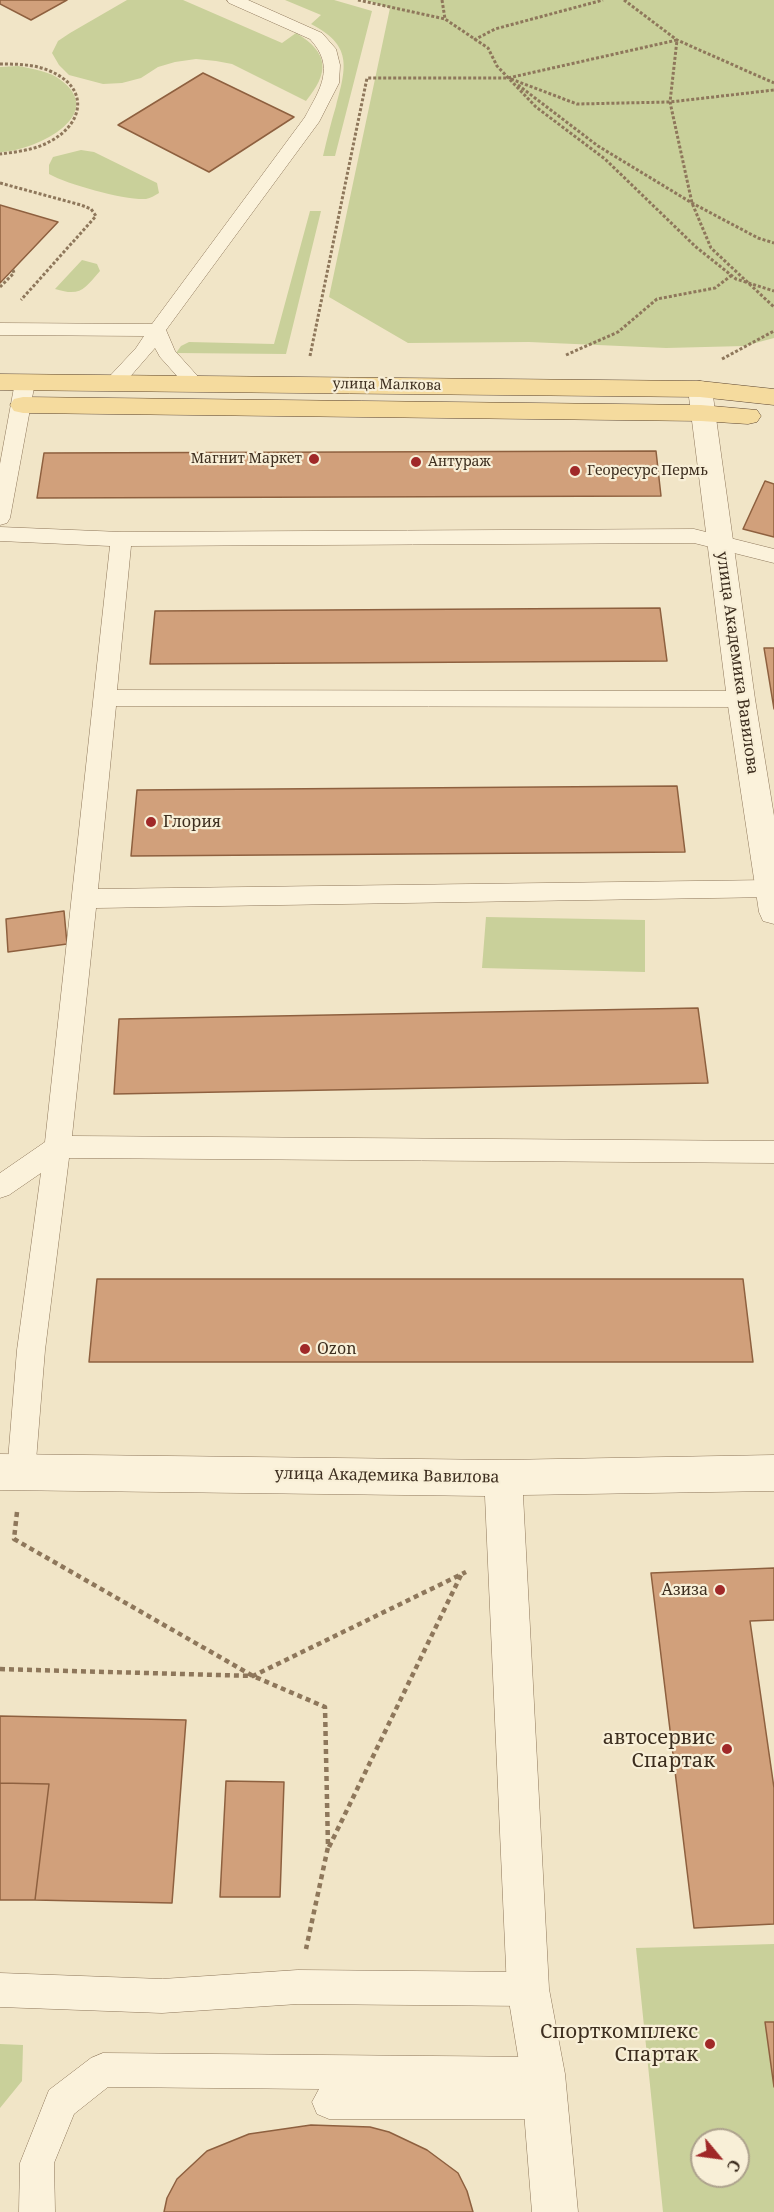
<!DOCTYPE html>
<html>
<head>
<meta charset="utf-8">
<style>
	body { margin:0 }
	#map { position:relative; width:774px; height:2212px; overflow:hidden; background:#f1e5c7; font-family:"Noto Serif",serif }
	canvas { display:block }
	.north { position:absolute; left:690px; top:2128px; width:60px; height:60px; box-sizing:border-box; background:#f8efd7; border:2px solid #ada28d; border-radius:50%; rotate:119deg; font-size:16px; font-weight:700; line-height:24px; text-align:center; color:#3d2e1f }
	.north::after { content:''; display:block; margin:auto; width:21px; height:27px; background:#a02928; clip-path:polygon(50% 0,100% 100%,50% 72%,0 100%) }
</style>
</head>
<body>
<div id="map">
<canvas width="774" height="2212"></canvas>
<div class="north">С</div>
</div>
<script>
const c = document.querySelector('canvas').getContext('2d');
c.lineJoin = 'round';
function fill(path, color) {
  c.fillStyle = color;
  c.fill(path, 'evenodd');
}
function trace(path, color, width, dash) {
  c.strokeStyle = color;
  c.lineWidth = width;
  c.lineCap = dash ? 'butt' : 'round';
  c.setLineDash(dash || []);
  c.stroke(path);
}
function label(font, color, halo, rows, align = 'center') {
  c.font = font + ' "Noto Serif",serif';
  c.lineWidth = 4.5;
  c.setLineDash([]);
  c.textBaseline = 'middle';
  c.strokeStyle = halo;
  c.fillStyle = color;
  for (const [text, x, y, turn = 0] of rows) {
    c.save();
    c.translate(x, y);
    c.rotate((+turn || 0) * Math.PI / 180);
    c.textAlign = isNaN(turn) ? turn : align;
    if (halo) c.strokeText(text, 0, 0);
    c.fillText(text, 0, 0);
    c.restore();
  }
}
fill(new Path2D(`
	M127,0h56l99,43 14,-10c34,20 33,40 10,68l-74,-37 -16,-3 -20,-2 -21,3 -17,5 -17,11 -19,5 -19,1 -34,-9 -10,-10 -7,-12 6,-12 12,-8z
	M285,0h49l38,11 -37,145h-12c4,-17 8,-34 13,-50 11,-40 16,-61 -25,-82l10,-9z
	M366,0h408v338l-30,8 -78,2 -137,-6 -121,1 -79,-46 61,-289z
	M18,66c15,3 32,5 44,15 46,36 -31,71 -62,71v-85z
	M81,150l13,2 63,31 2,10c-5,3 -8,5 -13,6 -22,1 -77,-14 -97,-25v-9l4,-8z
	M310,211h11l-35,143 -110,-1 5,-7 8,-4 85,2z
	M82,260l15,4 3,7c-16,18 -19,26 -45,18z
	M486,917l159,3v52l-163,-4z
	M774,1944v268h-111l-27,-264zM702,2140h36v36h-36z
	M0,2044l23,1 -1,36 -22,27z`), '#c9d09a');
const building = new Path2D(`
	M0,0h67l-36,20 -31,-16z
	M203,73l91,44 -85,55 -91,-47z
	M0,205l58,17 -58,61z
	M656,451l5,45 -624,2 7,-45z
	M765,481l9,3v53l-31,-8z
	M660,608l7,53 -517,3 5,-53z
	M764,648h10v61z
	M677,786l8,66 -554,4 6,-66z
	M64,911l3,33 -59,8 -2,-33z
	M698,1008l10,75 -594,11 5,-75z
	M97,1279h646l10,83h-664z
	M774,1568v52l-24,1 24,167v136l-80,4 -43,-355z
	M0,1716l186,4 -14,183 -137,-3 14,-116 -49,-1z
	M226,1781l58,1 -4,115h-60z
	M0,1783l49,1 -14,116h-35z
	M765,2022h9v65z
	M311,2125l59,2 19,5 38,18 31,23 9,18 6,21h-309l3,-14 10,-19 30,-28 42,-17z`);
fill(building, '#d1a07b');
trace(building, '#8e603f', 1.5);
const service = new Path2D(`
	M227,0h21l74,33 14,16 4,16 -1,18 -20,39 -153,208 9,21 28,31 -3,4h-14l-26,-29 -5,-9 -33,38h-14l-3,-4 3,-4 28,-30 8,-12 -144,-1v-12l152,1 153,-207c15,-28 31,-50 5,-78l-81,-36z
	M25,376l7,2 3,4 -25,136 -3,5 -7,2v-61l15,-82 3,-4z
	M0,527l121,5 573,-3 80,20v14l-80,-20 -563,3 -14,144 624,1 8,2 3,6 -3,6 -8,2 -625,-1 -18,183 672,-9 4,1v16l-678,11 -24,228 702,5v22l-705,-5 -24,192 -10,123 -4,10 -10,4 -10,-4 -4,-10 10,-123 24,-177 -32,22 -9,3v-25l45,-31 65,-596 -110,-5z
	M298,1970l230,2 12,5 5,12 -5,12 -12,5 -230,-2 -136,9 -162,-6v-34l162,6z
	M103,2053l440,4 12,5 5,12 -5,12 -4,2 6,2 5,12 -5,12 -12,5h-216l-12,-5 -5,-12 7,-13 -211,-2 -34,27 -20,49 1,49h-36l1,-49 29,-73 42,-32z`);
const minor = new Path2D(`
	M700,381l9,2 3,6 43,310 19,117v108l-11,-3 -4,-9 -32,-213 -39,-310 3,-6z
	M0,1454l503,6 271,-5v36l-251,4 26,494 16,85 13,138h-46l-11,-138 -14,-85 -22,-493 -485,-6z`);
const primary = new Path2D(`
	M0,374l700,7 74,8v16l-74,-8 -700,-7z
	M23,397l678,8 56,5 4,6 -4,6 -9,2 -47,-3 -678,-8 -9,-2 -4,-6 4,-6z`);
trace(service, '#8e775b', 1);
trace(minor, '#8e775b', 1);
trace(primary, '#5c452f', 1);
trace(new Path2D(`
	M358,0l87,19
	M442,0l3,19 43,29 9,18 39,41 69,52 91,88 40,32 38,12
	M624,0l53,40 97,43
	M474,40l21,-11 108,-29
	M0,64c16,0 34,0 50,7 40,17 34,53 -1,71 -15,8 -33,10 -49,12
	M511,79l66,25 93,-2 104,-12
	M518,85l80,61 94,57 66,35 16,5
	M0,183l81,22 10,4 5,7 -75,84
	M0,287l14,-14 -1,-3
	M566,355l52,-23 39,-33 58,-11 17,-13
	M310,356l57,-278h141l169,-38 -7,62 22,101 19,45 63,59
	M722,359l52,-28`), '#8e775b', 3, [3, 2]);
trace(new Path2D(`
	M17,1512l-3,27 239,137 72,31 3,140 -22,102
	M0,1669l253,7 213,-104
	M329,1847l133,-274`), '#8e775b', 4.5, [5, 4]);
fill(service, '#fbf2db');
fill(minor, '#fbf2db');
fill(primary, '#f5db9e');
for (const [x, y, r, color] of [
	[314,459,6,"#a02928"],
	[416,462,6,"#a02928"],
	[575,471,6,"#a02928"],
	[151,822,6,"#a02928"],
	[305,1349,6,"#a02928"],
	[720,1590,6,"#a02928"],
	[727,1749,6,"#a02928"],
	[710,2044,6,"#a02928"]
]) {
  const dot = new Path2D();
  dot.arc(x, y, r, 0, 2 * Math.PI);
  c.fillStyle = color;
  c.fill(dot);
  trace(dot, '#f8efd7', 2);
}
label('14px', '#3d2e1f', '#f8efd7', [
	["улица Малкова",387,385,1]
]);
label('14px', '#3d2e1f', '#f8efd7', [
	["Магнит Маркет",302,459,"right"],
	["Антураж",428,462],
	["Георесурс Пермь",587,471]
], 'left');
label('16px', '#3d2e1f', '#f8efd7', [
	["улица Академика Вавилова",737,663,82],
	["улица Академика Вавилова",387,1476,1]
]);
label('16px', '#3d2e1f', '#f8efd7', [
	["Глория",163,822],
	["Ozon",317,1349],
	["Азиза",708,1590,"right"]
], 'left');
label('20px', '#3d2e1f', '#f8efd7', [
	["автосервис",715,1738],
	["Спартак",715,1761],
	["Спорткомплекс",698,2032],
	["Спартак",698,2055]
], 'right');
</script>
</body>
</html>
